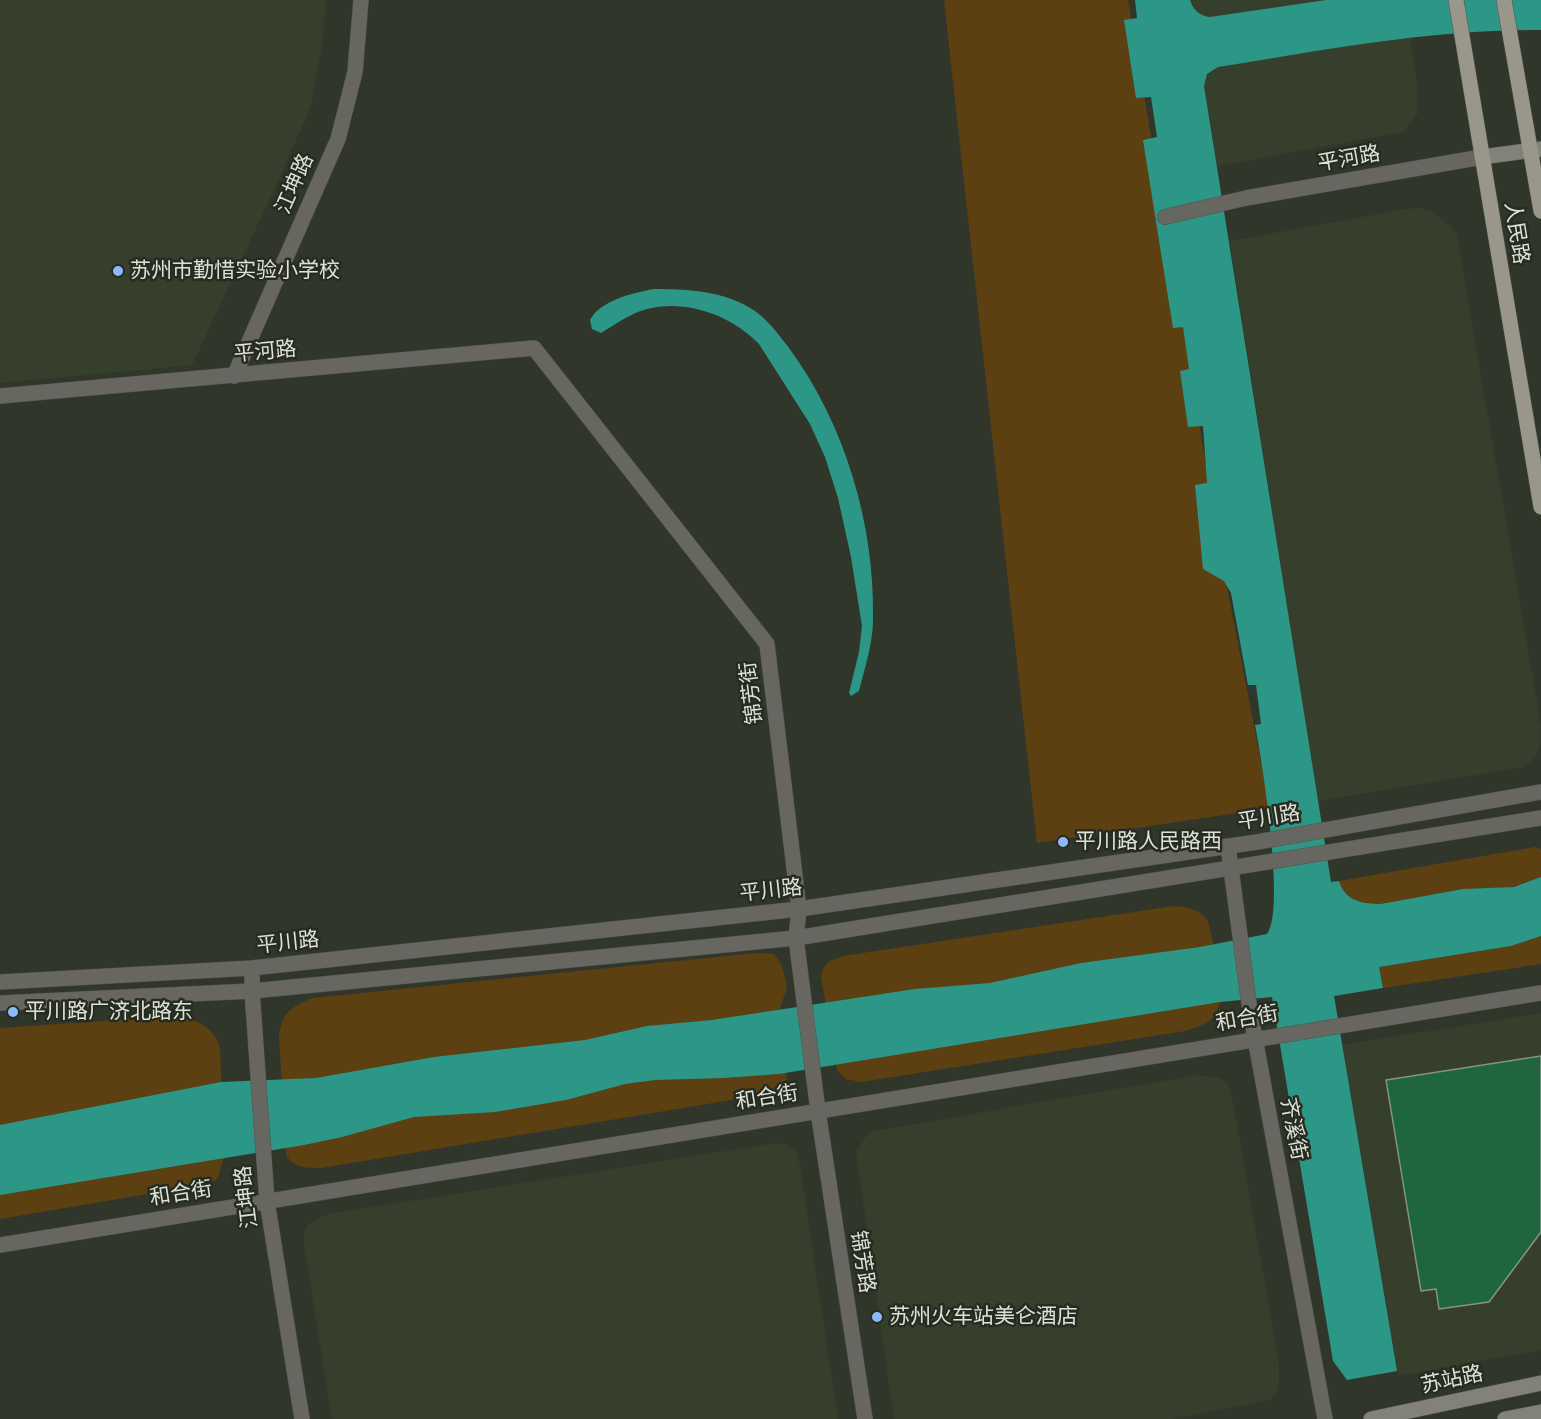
<!DOCTYPE html>
<html>
<head>
<meta charset="utf-8">
<style>
	body { margin:0 }
	canvas { display:block; background:#31362a }
</style>
</head>
<body>
<canvas width="1541" height="1419"></canvas>
<script>
const c = document.querySelector('canvas').getContext('2d');
c.lineJoin = 'round';
function fill(path, color) {
  c.fillStyle = color;
  c.fill(path, 'evenodd');
}
function trace(path, color, width, dash) {
  c.strokeStyle = color;
  c.lineWidth = width;
  c.lineCap = dash ? 'butt' : 'round';
  c.setLineDash(dash || []);
  c.stroke(path);
}
function label(font, color, halo, rows, align = 'center') {
  c.font = font + ' "Open Sans","Noto Sans SC",sans-serif';
  c.lineWidth = 5;
  c.setLineDash([]);
  c.textBaseline = 'middle';
  c.strokeStyle = halo;
  c.fillStyle = color;
  for (const [text, x, y, turn = 0] of rows) {
    c.save();
    c.translate(x, y);
    c.rotate((+turn || 0) * Math.PI / 180);
    c.textAlign = isNaN(turn) ? turn : align;
    if (halo) c.strokeText(text, 0, 0);
    c.fillText(text, 0, 0);
    c.restore();
  }
}
fill(new Path2D(`
	M0,0h326l-3,40 -12,66 -31,71 -88,188 -192,18z
	M1190,0h215l12,86 1,27 -14,19 -187,34z
	M1421,208l10,3 18,14 8,11 82,477 2,18 -1,15 -4,10 -7,7 -9,5 -203,33 -87,-560 176,-32z
	M1541,1013v337l-143,26 -56,-331z
	M1197,1075l23,3 9,7 3,12 47,266v19l-3,12 -5,6 -100,19h-277l-38,-267 13,-20z
	M776,1143l10,2 9,6 5,14 38,254h-506l-28,-173v-13l4,-9 9,-5 11,-5z`), '#363e2c');
fill(new Path2D(`
	M944,0h184l96,572 46,236 -233,35z
	M1535,847l6,2v28c-28,15 -51,9 -81,13 -32,4 -68,20 -100,12 -12,-3 -18,-10 -21,-21z
	M1174,906c11,1 23,3 31,11 9,10 13,69 15,85 -3,19 -18,24 -35,29l-324,51 -15,-3 -9,-9 -16,-94c3,-16 15,-18 29,-21z
	M1541,936v28l-158,24 -4,-21 132,-21z
	M757,953l17,1 8,12 5,21 -7,22 7,71 -14,13 -452,75c-14,0 -29,0 -35,-14l-7,-117c3,-25 11,-29 33,-39z
	M146,1018c29,0 65,-4 74,30l4,109 -6,20 -3,4 -9,3 -206,35v-191z`), '#5d4012');
fill(new Path2D(`
	M1135,0h55c3,10 10,16 20,17l116,-17h215v30c-108,-1 -217,20 -323,37l-11,7 -3,12 127,796 8,-1c6,20 23,23 42,23l82,-15 51,-2 27,-10v59l-30,10 -132,21 4,21 -49,8 63,375 -50,9 -14,-19 -61,-364 -52,5 -441,72 -55,4 -69,2 -30,4 -59,16 -71,12 -81,5 -72,20 -38,8 -304,50v-70l221,-43 95,-4 118,-21 151,-17 62,-14 65,-6 203,-31 75,-6 91,-20 119,-16 67,-13c19,-23 -5,-174 -12,-209l6,-1 -5,-39h-8l-17,-92 -7,-12 -21,-12 -8,-84 12,-2 -4,-57 -15,1 -8,-56 9,-2 -6,-42 -10,1 -30,-188 14,-3 -6,-40 -15,1 -12,-78 13,-2z
	M654,289c34,0 72,2 101,22 14,10 24,24 34,37 56,76 86,177 84,271 0,24 -8,48 -14,72l-8,5 -2,-3 10,-41 3,-26 -11,-69 -13,-59 -13,-41 -15,-33 -51,-80c-28,-29 -73,-45 -112,-35 -18,5 -31,15 -46,24l-9,-4 -2,-9c11,-20 43,-27 64,-31z`), '#2c9786');
const building = new Path2D(`
	M1541,1056v176l-52,70 -50,7 -3,-20 -15,2 -35,-211z`);
fill(building, '#1f663d');
trace(building, '#869389', 1.5);
const minor = new Path2D(`
	M0,396l534,-48 233,296 32,265
	M0,1245l1541,-252`);
const tertiary = new Path2D(`
	M1165,217l81,-19 236,-41
	M234,376l104,-237 17,-67 6,-72
	M1228,846l22,165 75,408
	M799,909l-3,29 22,173 47,308
	M252,968v23l15,210 35,218
	M0,982l252,-14 547,-59 458,-67 284,-50
	M0,1003l252,-12 544,-53 745,-120`);
const secondary = new Path2D(`
	M1482,157l59,-8
	M1371,1419l170,-36
	M1505,1419l36,-7`);
const primary = new Path2D(`
	M1456,0l85,507
	M1504,0l37,211`);
trace(minor, '#505549', 16);
trace(tertiary, '#505549', 16);
trace(secondary, '#505549', 16);
trace(primary, '#505549', 16);
trace(minor, '#676660', 15);
trace(tertiary, '#676660', 15);
trace(secondary, '#838278', 15);
trace(primary, '#98978a', 15);
for (const [x, y, r, color] of [
	[118,271,6,"#8db9fc"],
	[1063,842,6,"#8db9fc"],
	[13,1012,6,"#8db9fc"],
	[877,1317,6,"#8db9fc"]
]) {
  const dot = new Path2D();
  dot.arc(x, y, r, 0, 2 * Math.PI);
  c.fillStyle = color;
  c.fill(dot);
  trace(dot, '#272c20', 2);
}
label('21px', '#dce0d8', '#272c20', [
	["平河路",1349,159,-10],
	["江坤路",295,184,-66],
	["人民路",1516,233,81],
	["平河路",265,352,-5],
	["锦芳街",752,693,-97],
	["平川路",1269,818,-9],
	["平川路",771,891,-6],
	["平川路",288,943,-6],
	["和合街",1247,1019,-10],
	["和合街",767,1098,-9],
	["齐溪街",1293,1129,79],
	["和合街",181,1194,-9],
	["江坤路",247,1197,-97],
	["锦芳路",862,1262,81],
	["苏站路",1452,1380,-12]
]);
label('21px', '#dce0d8', '#272c20', [
	["苏州市勤惜实验小学校",130,271],
	["平川路人民路西",1075,842],
	["平川路广济北路东",25,1012],
	["苏州火车站美仑酒店",889,1317]
], 'left');
</script>
</body>
</html>
